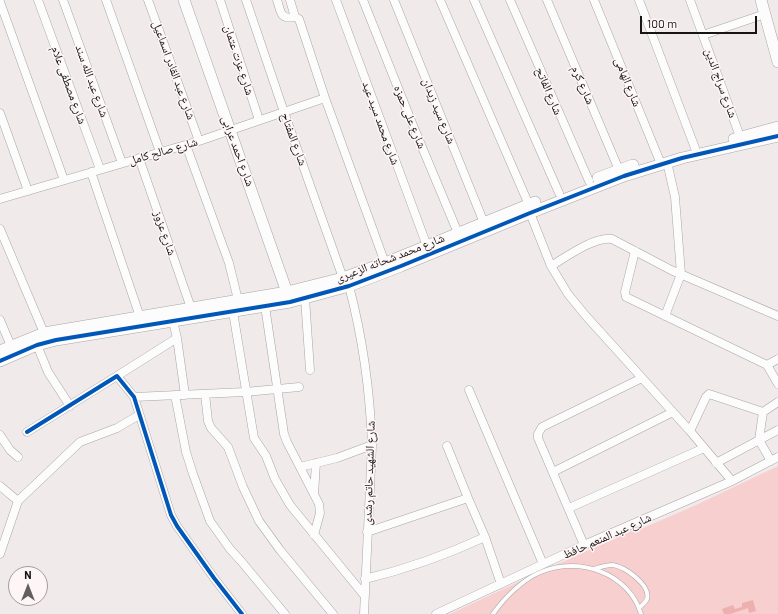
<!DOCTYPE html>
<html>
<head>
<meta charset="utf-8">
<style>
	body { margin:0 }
	#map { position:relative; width:778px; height:614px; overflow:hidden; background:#f0eaea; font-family:Barlow,sans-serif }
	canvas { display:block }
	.north { position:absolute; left:8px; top:566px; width:40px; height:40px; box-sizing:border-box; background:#fef6f6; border:1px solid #a29c9c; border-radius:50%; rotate:0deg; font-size:11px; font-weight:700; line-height:16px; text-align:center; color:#171414 }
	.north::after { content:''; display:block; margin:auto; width:14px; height:18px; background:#635f5f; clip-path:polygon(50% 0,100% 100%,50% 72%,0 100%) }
	.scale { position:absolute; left:640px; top:16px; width:117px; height:18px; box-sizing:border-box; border:2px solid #171414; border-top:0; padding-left:5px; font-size:12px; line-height:14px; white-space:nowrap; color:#171414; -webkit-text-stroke:3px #fef6f6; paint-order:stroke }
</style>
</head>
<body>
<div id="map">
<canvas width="778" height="614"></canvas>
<div class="north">N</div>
<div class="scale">100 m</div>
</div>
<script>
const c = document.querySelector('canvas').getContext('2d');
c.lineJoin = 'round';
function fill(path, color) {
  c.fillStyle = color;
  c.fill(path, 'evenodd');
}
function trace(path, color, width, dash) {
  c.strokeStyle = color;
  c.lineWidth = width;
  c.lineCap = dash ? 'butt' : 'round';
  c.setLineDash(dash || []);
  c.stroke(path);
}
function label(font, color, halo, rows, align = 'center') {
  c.font = font + ' Barlow,"Noto Naskh Arabic",sans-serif';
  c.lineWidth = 3;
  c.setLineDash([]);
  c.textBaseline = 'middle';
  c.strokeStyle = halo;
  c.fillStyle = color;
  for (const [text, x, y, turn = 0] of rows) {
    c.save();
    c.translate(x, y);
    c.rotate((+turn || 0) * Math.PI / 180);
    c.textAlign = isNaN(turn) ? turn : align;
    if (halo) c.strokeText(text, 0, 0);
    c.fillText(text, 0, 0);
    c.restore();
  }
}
fill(new Path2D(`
	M778,466v148h-328l94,-44 95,-42 2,1 53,-23z`), '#f7cfce');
fill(new Path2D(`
	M753,600l3,11 -7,2 -1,-5 -18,6h-6l-2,-5 11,-4 2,4 7,-2v-4z`), '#ecb0ae');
const lane = new Path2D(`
	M594,569c6,-2 13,-4 19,-4 12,2 38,20 34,34 -1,3 -6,7 -8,9
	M493,614c11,-16 30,-35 48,-42 38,-16 88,1 100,42`);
const street = new Path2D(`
	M38,0l62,169
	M63,0l59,163
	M106,0l54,152
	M148,0l51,141
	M220,0l39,120
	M246,0l38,112 59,166
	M277,0c4,12 3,20 18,17
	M290,0l5,17 4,2 26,79 60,165
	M336,0l91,246
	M363,0l51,128 44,105
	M394,0l90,223
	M440,0l89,205
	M474,0l85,193
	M510,0l79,181
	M547,0l72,170
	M594,0l67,164
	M639,0l56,148
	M690,0l52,142
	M0,2l64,178
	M703,35l62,-21
	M0,113l28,78
	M186,145l43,118 9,37
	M139,158l52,150
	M91,172l49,145
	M0,199l199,-58 126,-43
	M530,213l21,53 17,28 18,22 104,115 42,50
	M0,229l44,104
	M635,251l-10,41 1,5 141,68 11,19
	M551,266c15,-9 44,-30 61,-27l59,31 107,46
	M349,286c14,53 21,105 23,159l-8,169
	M305,298l5,72
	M265,306l19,128 3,8 32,62 1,9 -6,22
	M233,312l21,126 12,18 9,23 15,26 74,90
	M665,316l16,-42 -6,-77 -8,-35
	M172,317l5,21 8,57
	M0,320l11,26
	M37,345l11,27 22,34
	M767,365l11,-6
	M117,376l60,-38
	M469,390l74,174
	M205,394l3,27 3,7 17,19 15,40 16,34 21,29 53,64
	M175,395l11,57 7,22 17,47 20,28 11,12 44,53
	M134,397l111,-5 54,-5
	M690,431l16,-34 3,-3 54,18
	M27,432l90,-56 17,21 37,118 6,11 37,52 28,36
	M0,435l10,15 8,7
	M447,446l21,52 17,39 16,47
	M771,461l-12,-21 4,-28 15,-10
	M716,463l62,-33
	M300,467l37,-9 35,-13
	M553,472l120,-60
	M0,486l18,15
	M314,494l2,-31
	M569,508l135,-60
	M367,532l101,-34
	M584,545l-46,-107v-4l4,-7 100,-49
	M0,554l18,-53 62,-59 37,-14 22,-13
	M365,579c42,-10 81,-24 120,-42
	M436,614l148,-69 148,-64 46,-24`);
const secondary = new Path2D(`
	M184,0l105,298
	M761,0l17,62
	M734,139l44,-12
	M598,178l35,-13
	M0,351l44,-18 243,-41 56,-14 42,-15 150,-61
	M0,361l37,-16 19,-5 234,-38 59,-16 52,-20 129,-53 94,-37 58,-18 96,-22`);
trace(lane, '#aaa5a5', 5);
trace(street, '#aaa5a5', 9);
trace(secondary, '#aaa5a5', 12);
trace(lane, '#fdfcfc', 4);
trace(street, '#fdfcfc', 8);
trace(secondary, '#fdfcfc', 11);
trace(new Path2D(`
	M0,361l37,-16 19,-5 234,-38 59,-16 52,-20 129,-53 94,-37 58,-18 96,-22
	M27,432l90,-56 17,21 37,118 6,11 37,52 28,36`), '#0057b8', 4);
label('12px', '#171414', '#fef6f6', [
	["شارع عزت عتمان",239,60,72],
	["شارع عبد القادر اسماعيل",174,70,70],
	["شارع عبد الله سند",92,81,70],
	["شارع الهامى",628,82,68],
	["شارع سراج الدين",721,83,70],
	["شارع مصطفى علام",69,85,70],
	["شارع كرم",583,85,67],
	["شارع الفاتح",549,91,67],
	["شارع سيد زيدان",439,111,68],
	["شارع على حمزه",410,117,68],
	["شارع محمد سيد عيد",381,123,70],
	["شارع المفتاح",294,139,70],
	["شارع صالح كامل",163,151,-16],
	["شارع احمد عرابى",238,151,70],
	["شارع عزوز",165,233,71],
	["شارع محمد شحاته الزعيرى",390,258,-21],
	["شارع الشهيد حاتم رشدى",369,473,-88],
	["شارع عبد المنعم حافظ",607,536,-24]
]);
</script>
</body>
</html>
